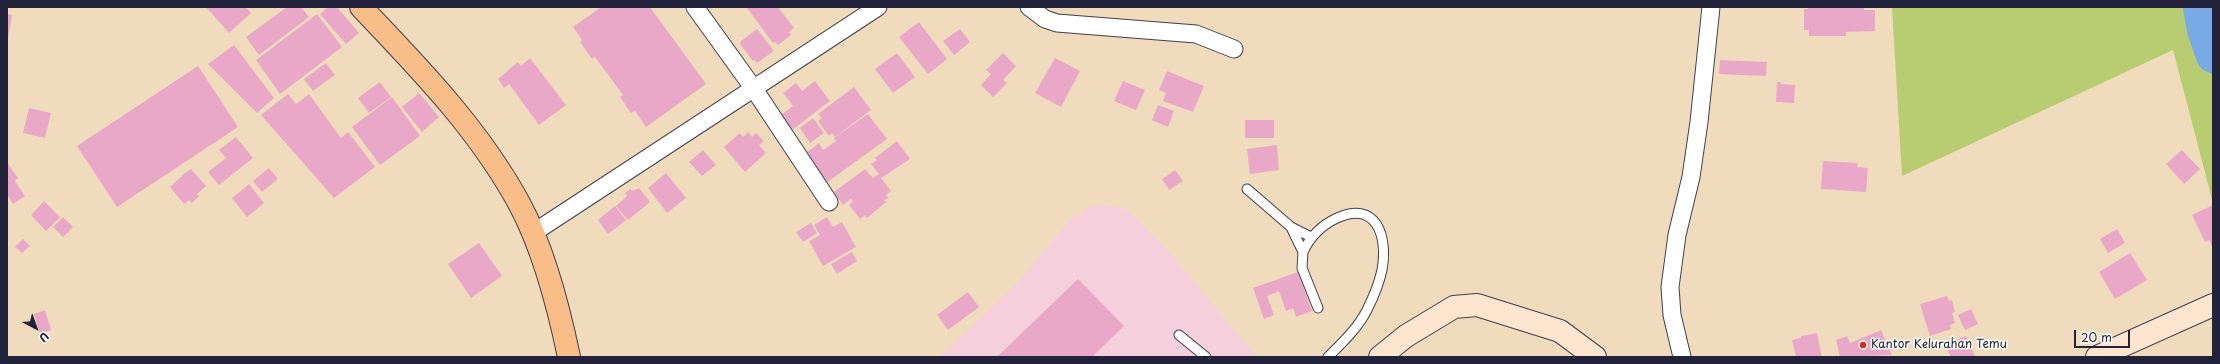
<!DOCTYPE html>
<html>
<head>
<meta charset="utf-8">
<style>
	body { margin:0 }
	#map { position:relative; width:2220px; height:364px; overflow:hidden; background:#f0dcbc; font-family:"Playpen Sans",sans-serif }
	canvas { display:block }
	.frame { position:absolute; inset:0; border:8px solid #22223b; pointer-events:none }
	.north { position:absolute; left:16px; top:308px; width:40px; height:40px; -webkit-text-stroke:3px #fdfcf7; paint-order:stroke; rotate:139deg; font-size:11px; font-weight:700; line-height:16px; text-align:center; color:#22223b }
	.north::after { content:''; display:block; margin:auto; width:14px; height:18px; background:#22223b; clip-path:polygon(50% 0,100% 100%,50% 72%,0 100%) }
	.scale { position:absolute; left:2074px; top:330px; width:56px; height:18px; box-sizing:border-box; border:2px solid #22223b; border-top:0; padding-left:5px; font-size:12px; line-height:14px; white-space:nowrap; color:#22223b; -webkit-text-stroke:3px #fdfcf7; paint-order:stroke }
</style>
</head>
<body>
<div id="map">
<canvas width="2220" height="364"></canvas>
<div class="frame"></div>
<div class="north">U</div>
<div class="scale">20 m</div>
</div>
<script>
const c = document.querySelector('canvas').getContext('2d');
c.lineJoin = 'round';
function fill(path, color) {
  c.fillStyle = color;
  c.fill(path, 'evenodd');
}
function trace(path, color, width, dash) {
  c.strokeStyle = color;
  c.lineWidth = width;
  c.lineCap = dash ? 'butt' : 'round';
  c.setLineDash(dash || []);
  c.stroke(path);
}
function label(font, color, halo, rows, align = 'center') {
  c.font = font + ' "Playpen Sans",sans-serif';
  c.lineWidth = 3;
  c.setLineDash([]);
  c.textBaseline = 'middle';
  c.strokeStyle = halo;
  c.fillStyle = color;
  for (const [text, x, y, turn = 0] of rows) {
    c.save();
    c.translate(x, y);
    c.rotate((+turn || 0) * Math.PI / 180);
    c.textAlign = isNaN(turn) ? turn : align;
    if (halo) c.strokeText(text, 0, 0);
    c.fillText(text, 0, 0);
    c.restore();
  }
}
fill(new Path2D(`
	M1114,205l15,6 43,44 85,102h-318l82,-78 13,-17 35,-41 22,-15z`), '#f5cfdb');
fill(new Path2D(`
	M1892,7h321v196l-40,-153 -271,126z`), '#b8cd71');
trace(new Path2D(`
	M2200,7l4,23 9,26`), '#7aaae5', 34);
fill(new Path2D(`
	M206,7h40l5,6 -22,20z
	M287,7h14l8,10 -50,38 -13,-18z
	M328,7h9l22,26 -13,11 -26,-30z
	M601,7h49l56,77 -60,43 -11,-16 -4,2 -11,-16 3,-2 -28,-38 -3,2 -12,-17 2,-2 -9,-13z
	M749,7h29l16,21 -5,4 2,3 -13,10 -3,-3 -2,1 -26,-35z
	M1808,7h56v3h11v21l-29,1v4h-37v-6h-5v-21h4z
	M7,14l5,1 -4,24h-1z
	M317,14l25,33 -62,47 -24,-34z
	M919,22l28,37 -19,15 -29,-37z
	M757,29l17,22 -17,12 -2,-3 -2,1 -13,-17 1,-3z
	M960,29l10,13 -16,13 -11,-14z
	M234,45l40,53 -17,15 -49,-49z
	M897,53l18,24 -22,16 -18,-24z
	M1003,53l13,13 -13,14 4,3 -14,14 -12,-12 10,-11 -5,-4z
	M530,58l36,47 -27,20 -30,-41 -5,4 -6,-9 20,-17 3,4z
	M1055,58l25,13 -19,36 -26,-14z
	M1720,60l47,2 -1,14 -47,-2z
	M326,63l9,12 -22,16 -9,-12z
	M198,66l40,61 -121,80 -40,-61z
	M1167,71l37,15 -11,26 -30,-11 3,-8 -7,-3z
	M815,81l15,20 -38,29 -11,-15 12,-9 -10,-13 13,-10 6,8z
	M1123,81l22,9 -9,20 -22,-9z
	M380,82l11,15 -22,16 -11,-15z
	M1777,82h4v2l14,1 -1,18 -18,-1z
	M854,87l17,23 -36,27 -3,-4 -3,3 -11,-15 4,-3 -4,-4z
	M419,93l20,24 -17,15 -20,-25z
	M288,94l8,10 13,-10 32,44 7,-6 27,35 -41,31 -73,-83z
	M392,97l28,39 -40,29 -28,-38z
	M1158,105l16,6 -6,16 -16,-7z
	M29,108l22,5 -6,25 -22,-5z
	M868,114l19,25 -61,44 -20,-30 13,-10 4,7 13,-9 -2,-3z
	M813,118l11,15 -14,10 -10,-15z
	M1245,120h29v18h-29z
	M748,132l4,5 4,-4 8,8 -5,4 7,8 -21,19 -21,-25 16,-14 3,4z
	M236,137l17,21 -34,27 -11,-13 18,-14 -7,-8z
	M897,141l13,18 -29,19 10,13 -5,4 2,3 -4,2 2,2 -19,16 -2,-3 -5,4 -11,-14 4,-3 -2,-3 -8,6 -9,-13 31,-23 8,9 6,-4 -8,-10 6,-4 -2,-2z
	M1277,145l2,25 -29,4 -3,-25z
	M703,150l13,15 -14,11 -13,-14z
	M2182,150l18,19 -16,15 -18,-20z
	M1823,161l35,2 -1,4 11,1 -2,24 -45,-3z
	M7,162l11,16 -3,3 10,15 -12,8 -6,-10z
	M269,168l9,11 -16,13 -9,-11z
	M191,169l15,17 -9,8 2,2 -7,7 -3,-3 -5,4 -14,-17 15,-14z
	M1175,170l8,11 -14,9 -7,-11z
	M666,173l20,25 -19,15 -19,-25z
	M249,184l15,19 -17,14 -15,-19z
	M639,188l11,14 -22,18 -12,-14 11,-10 -2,-3 5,-4 3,2z
	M44,201l16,16 -14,14 -15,-16z
	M2213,205v43l-4,-8 -4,2 -13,-27z
	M615,206l11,14 -18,14 -10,-14z
	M63,217l10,10 -10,10 -10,-10z
	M827,217l6,10 9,-5 14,25 -33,19 -14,-25 11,-6 -6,-10z
	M811,223l6,10 -14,9 -7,-10z
	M2117,229l8,14 -17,10 -8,-14z
	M23,239l7,7 -8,7 -7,-6z
	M479,243l23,33 -31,22 -23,-34z
	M852,252l5,9 -20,13 -6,-10z
	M2130,253l17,27 -32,19 -16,-27z
	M1298,272l14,39 -16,6 -3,-9 -7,3 -7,-20 -12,5 7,19 -10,4 -11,-31z
	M1078,279l46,47 -32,31h-95z
	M968,292l11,15 -31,23 -11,-15z
	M1947,296l2,5 3,-1 3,12 -3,1 3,10 -5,2 1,4 -21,7 -10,-32z
	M1971,309l7,15 -13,6 -7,-15z
	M45,310l6,20 -11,4 -6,-20z
	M1881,330l11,25 -52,2 -4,-17 11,-4 3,7z
	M1817,333l5,24h-26l-4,-17 9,-2v-2z
	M1966,336l9,20 -24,1 -6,-12z`), '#eaa8c9');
const lane = new Path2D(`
	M1247,189l44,38 12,25 -1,16 16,40
	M1291,227l20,10
	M1303,252c7,-15 19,-27 34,-34 40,-18 51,19 45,52 -3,14 -9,28 -15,40 -9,18 -25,33 -39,47
	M1179,335l27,22`);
const street = new Path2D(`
	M695,7l59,82 75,113
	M1029,7l16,12 12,4 139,11 38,15
	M533,233l345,-226
	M1682,357l-10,-42 -2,-28 7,-52 14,-58 8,-55 12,-115`);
const secondary = new Path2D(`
	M1380,357l26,-21 48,-29 23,-2 83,26 35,26
	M2097,357l116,-52`);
const highway = new Path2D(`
	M361,7c58,61 118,122 159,198 23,43 39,104 49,152`);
trace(lane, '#413e4e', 11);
trace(street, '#413e4e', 19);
trace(secondary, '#413e4e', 24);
trace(highway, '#413e4e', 24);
trace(lane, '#fff', 9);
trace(street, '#fff', 17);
trace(secondary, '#fde5d0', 22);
trace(highway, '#f9bd89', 22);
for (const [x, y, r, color] of [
	[1863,345,4,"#c8321e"]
]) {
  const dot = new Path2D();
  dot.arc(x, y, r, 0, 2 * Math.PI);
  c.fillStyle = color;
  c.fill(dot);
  trace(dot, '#fdfcf7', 1.5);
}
label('12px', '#22223b', '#fdfcf7', [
	["Kantor Kelurahan Temu",1871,345]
], 'left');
</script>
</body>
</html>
